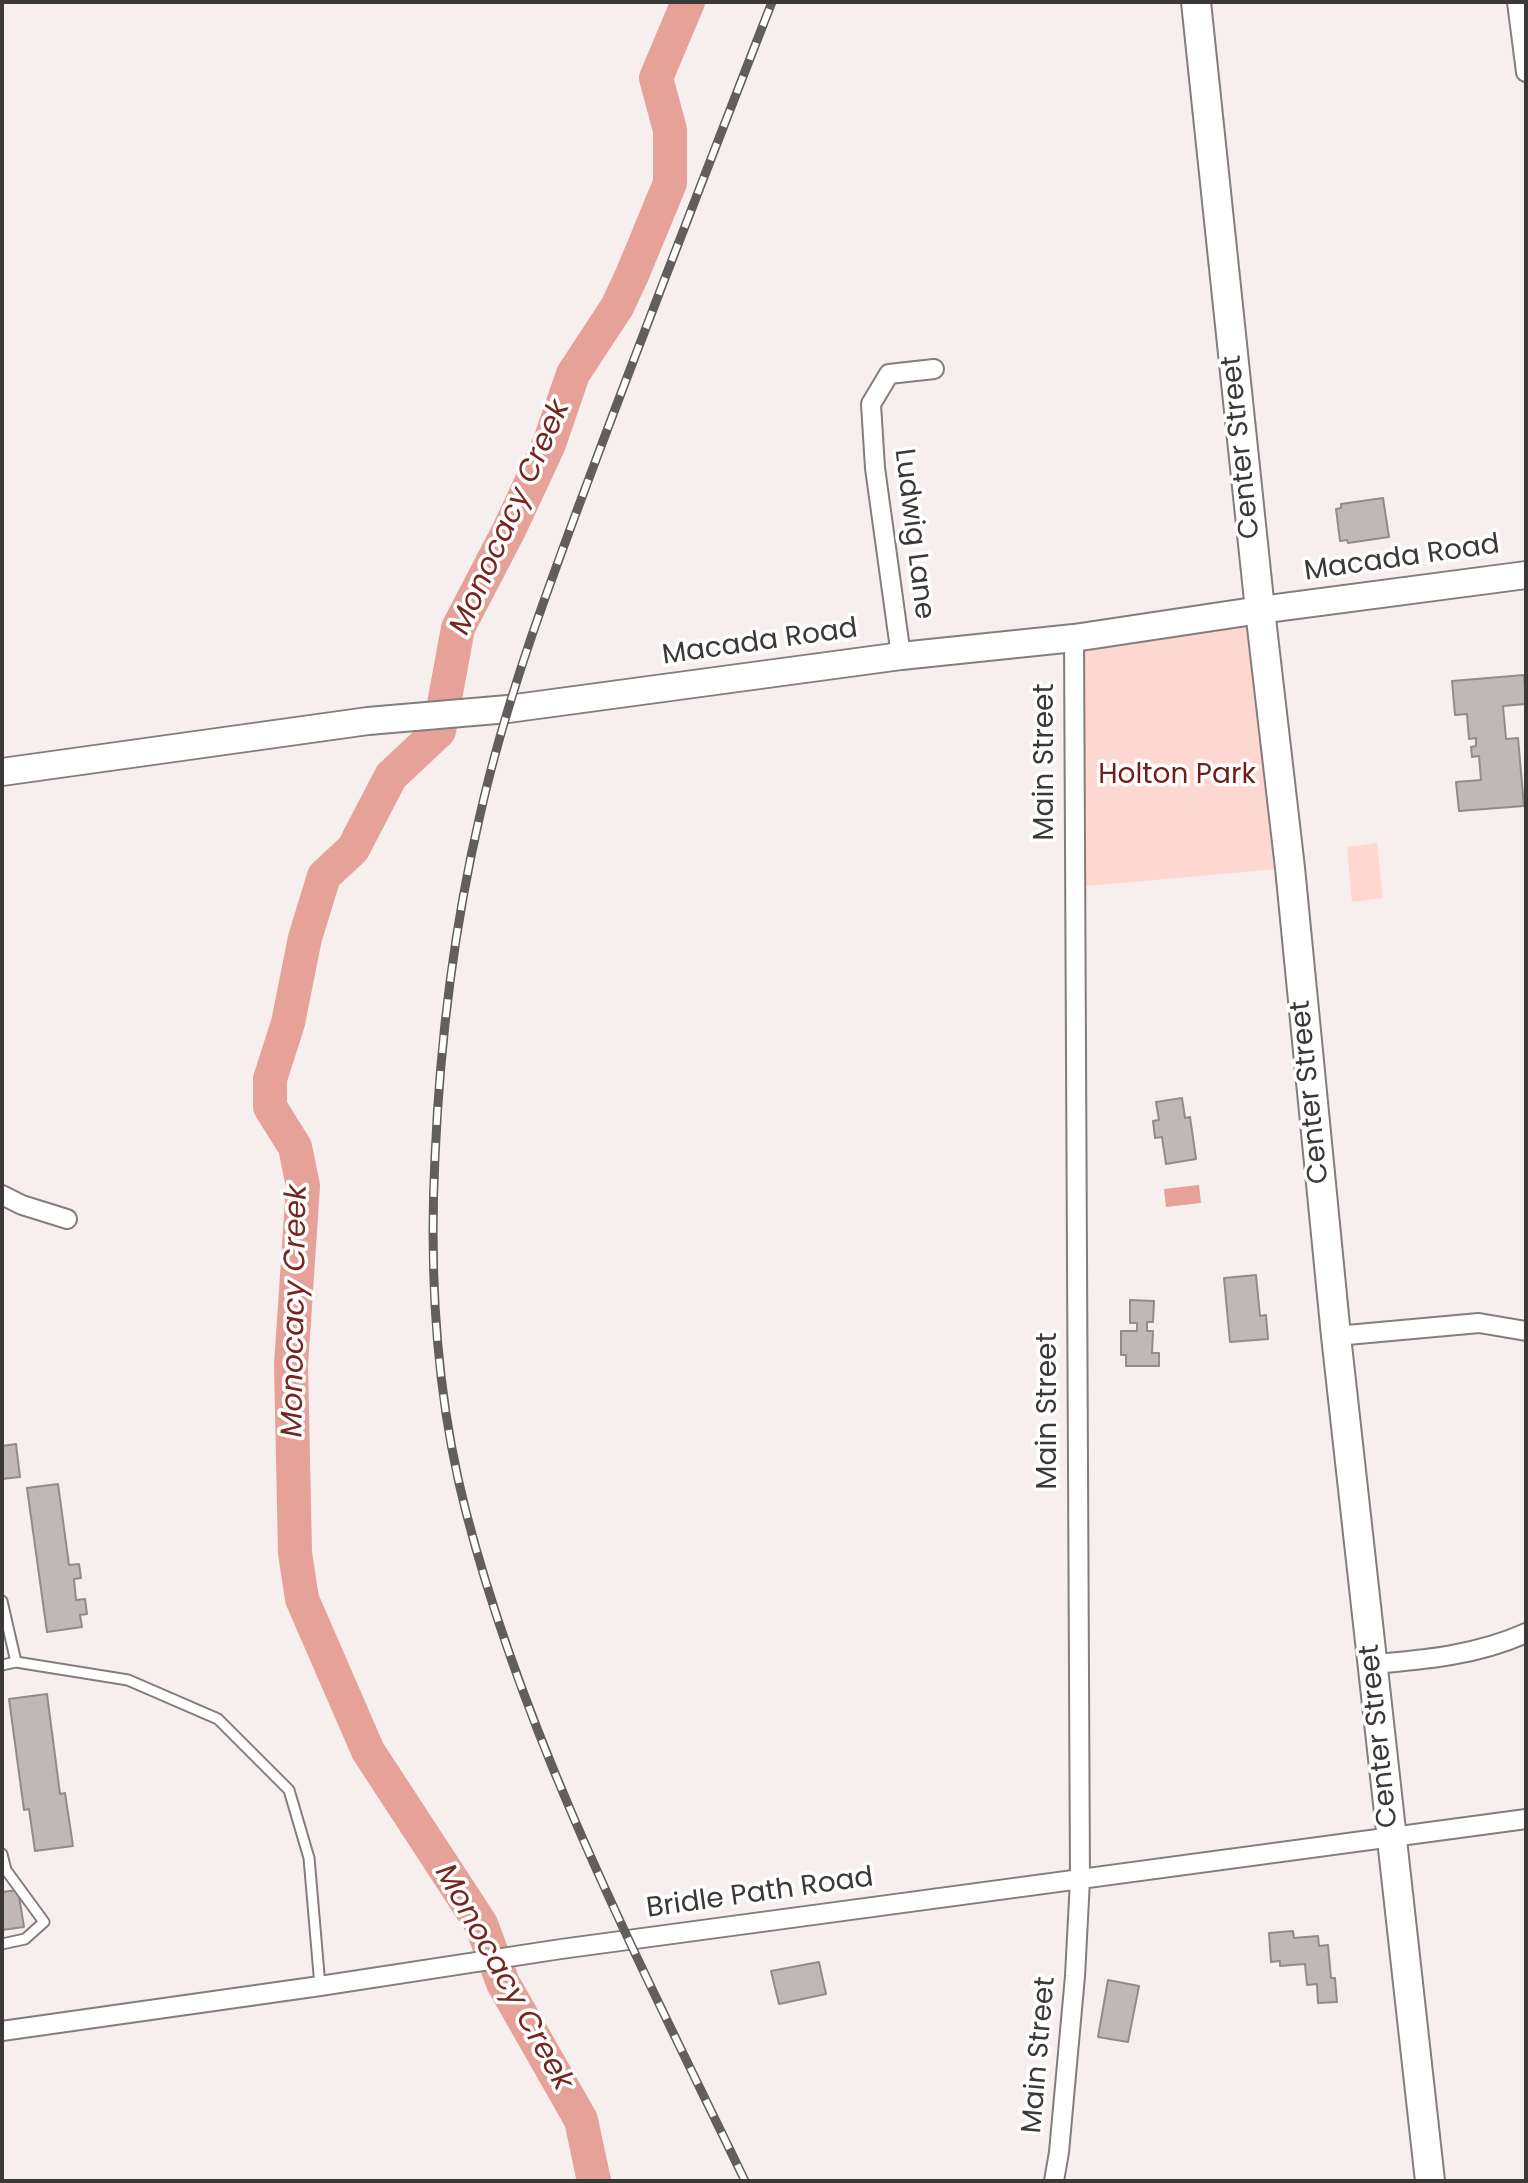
<!DOCTYPE html>
<html>
<head>
<meta charset="utf-8">
<style>
	body { margin:0 }
	#map { position:relative; width:1528px; height:2183px; overflow:hidden; background:#f6efee; font-family:Poppins,sans-serif }
	canvas { display:block }
	.frame { position:absolute; inset:0; border:4px solid #3b3838; pointer-events:none }
</style>
</head>
<body>
<div id="map">
<canvas width="1528" height="2183"></canvas>
<div class="frame"></div>
</div>
<script>
const c = document.querySelector('canvas').getContext('2d');
c.lineJoin = 'round';
function fill(path, color) {
  c.fillStyle = color;
  c.fill(path, 'evenodd');
}
function trace(path, color, width, dash) {
  c.strokeStyle = color;
  c.lineWidth = width;
  c.lineCap = dash ? 'butt' : 'round';
  c.setLineDash(dash || []);
  c.stroke(path);
}
function label(font, color, halo, rows, align = 'center') {
  c.font = font + ' Poppins,sans-serif';
  c.lineWidth = 7;
  c.setLineDash([]);
  c.textBaseline = 'middle';
  c.strokeStyle = halo;
  c.fillStyle = color;
  for (const [text, x, y, turn = 0] of rows) {
    c.save();
    c.translate(x, y);
    c.rotate((+turn || 0) * Math.PI / 180);
    c.textAlign = isNaN(turn) ? turn : align;
    if (halo) c.strokeText(text, 0, 0);
    c.fillText(text, 0, 0);
    c.restore();
  }
}
fill(new Path2D(`
	M1260,610l30,258 -215,19 -1,-249z
	M1377,843l6,55 -31,4 -5,-55z`), '#ffd7d1');
fill(new Path2D(`
	M1199,1185l2,18 -35,4 -2,-18z`), '#e6a298');
trace(new Path2D(`
	M594,2181l-13,-61 -78,-137 -22,-59 -113,-173 -66,-152 -7,-46 -4,-188 12,-179 -8,-39 -25,-40v-28l18,-56 17,-85 19,-62 29,-27 38,-73 48,-45 19,-103 51,-98 40,-86 24,-70 44,-67 15,-32 38,-92v-53l-14,-52 32,-76`), '#e6a298', 34);
const building = new Path2D(`
	M1383,498l6,39 -41,6 -1,-3 -7,1 -4,-32 5,-1v-4z
	M1524,675l2,29 -23,2 3,33 12,-1 6,68 -65,5 -3,-29 25,-2 -2,-24 -7,1 -1,-10 5,-1v-8l-7,1 -2,-25 -12,1 -3,-34z
	M1182,1098l3,20 5,-1 6,42 -30,5 -4,-27 -7,1 -2,-17 6,-1 -3,-18z
	M1256,1275l4,41 6,-1 2,24 -38,3 -6,-64z
	M1130,1300l24,1 -1,21h-6v9h6l-1,22h7v13h-33v-11h-5v-24h16v-8h-7z
	M16,1444l4,33 -18,2v-33z
	M58,1484l11,81 10,-1 2,14 -7,1 2,21 9,-1 2,15 -7,1 2,12 -35,5 -20,-144z
	M47,1694l13,100 5,-1 8,53 -38,5 -6,-42 -5,1 -15,-111z
	M18,1890l6,37 -22,3v-38z
	M1293,1931l1,7 24,-2 1,10 9,-1 3,33h4l2,24 -19,1 -1,-19 -10,1 -2,-21 -25,2v-5l-9,1 -2,-29z
	M819,1962l7,32 -47,10 -8,-33z
	M1108,1980l31,6 -11,56 -30,-5z`);
fill(building, '#bfb8b7');
trace(building, '#918b8a', 2);
const lane = new Path2D(`
	M2,1601l14,61 112,18 90,39 71,71 20,68 11,128
	M2,1665l14,-3
	M2,1854l4,16 38,52 -19,17 -23,5`);
const street = new Path2D(`
	M1517,2l9,70
	M901,656l-26,-188 -4,-64 18,-30 45,-5
	M2,1195l20,10 45,14
	M1336,1336l143,-13 47,8
	M1372,1664c53,-4 105,-9 154,-31
	M2,2031l318,-45 241,-37 965,-130
	M1054,2181l5,-29 16,-176 5,-96 -6,-1242`);
const secondary = new Path2D(`
	M2,772l366,-51 140,-12 393,-53 173,-18 186,-28 266,-35`);
const primary = new Path2D(`
	M1196,2l64,608 30,258 46,468 94,845`);
trace(lane, '#837d7c', 13);
trace(street, '#837d7c', 22);
trace(secondary, '#837d7c', 30);
trace(primary, '#837d7c', 32);
trace(lane, '#fff', 9);
trace(street, '#fff', 18);
trace(secondary, '#fff', 26);
trace(primary, '#fff', 28);
const rail = new Path2D(`
	M745,2181c-105,-218 -218,-434 -279,-669 -30,-116 -37,-236 -31,-355 5,-115 19,-230 45,-342 27,-120 71,-235 114,-350 58,-155 118,-309 178,-463`);
trace(rail, '#625e5e', 9);
trace(rail, '#fff', 6, [18]);
label('28px', '#3b3838', '#fff', [
	["Center Street",1242,447,-96],
	["Ludwig Lane",913,534,83],
	["Macada Road",1402,559,-8],
	["Macada Road",760,643,-8],
	["Main Street",1046,762,-90],
	["Center Street",1311,1092,-96],
	["Main Street",1049,1411,-90],
	["Center Street",1380,1736,-96],
	["Bridle Path Road",760,1894,-8],
	["Main Street",1040,2055,-85]
]);
label('28px', '#6f1f19', '#fff', [
	["Holton Park",1177,776]
]);
label('italic 30px', '#76261f', '#fff', [
	["Monocacy Creek",511,518,-66],
	["Monocacy Creek",296,1311,-89],
	["Monocacy Creek",503,1978,61]
]);
</script>
</body>
</html>
